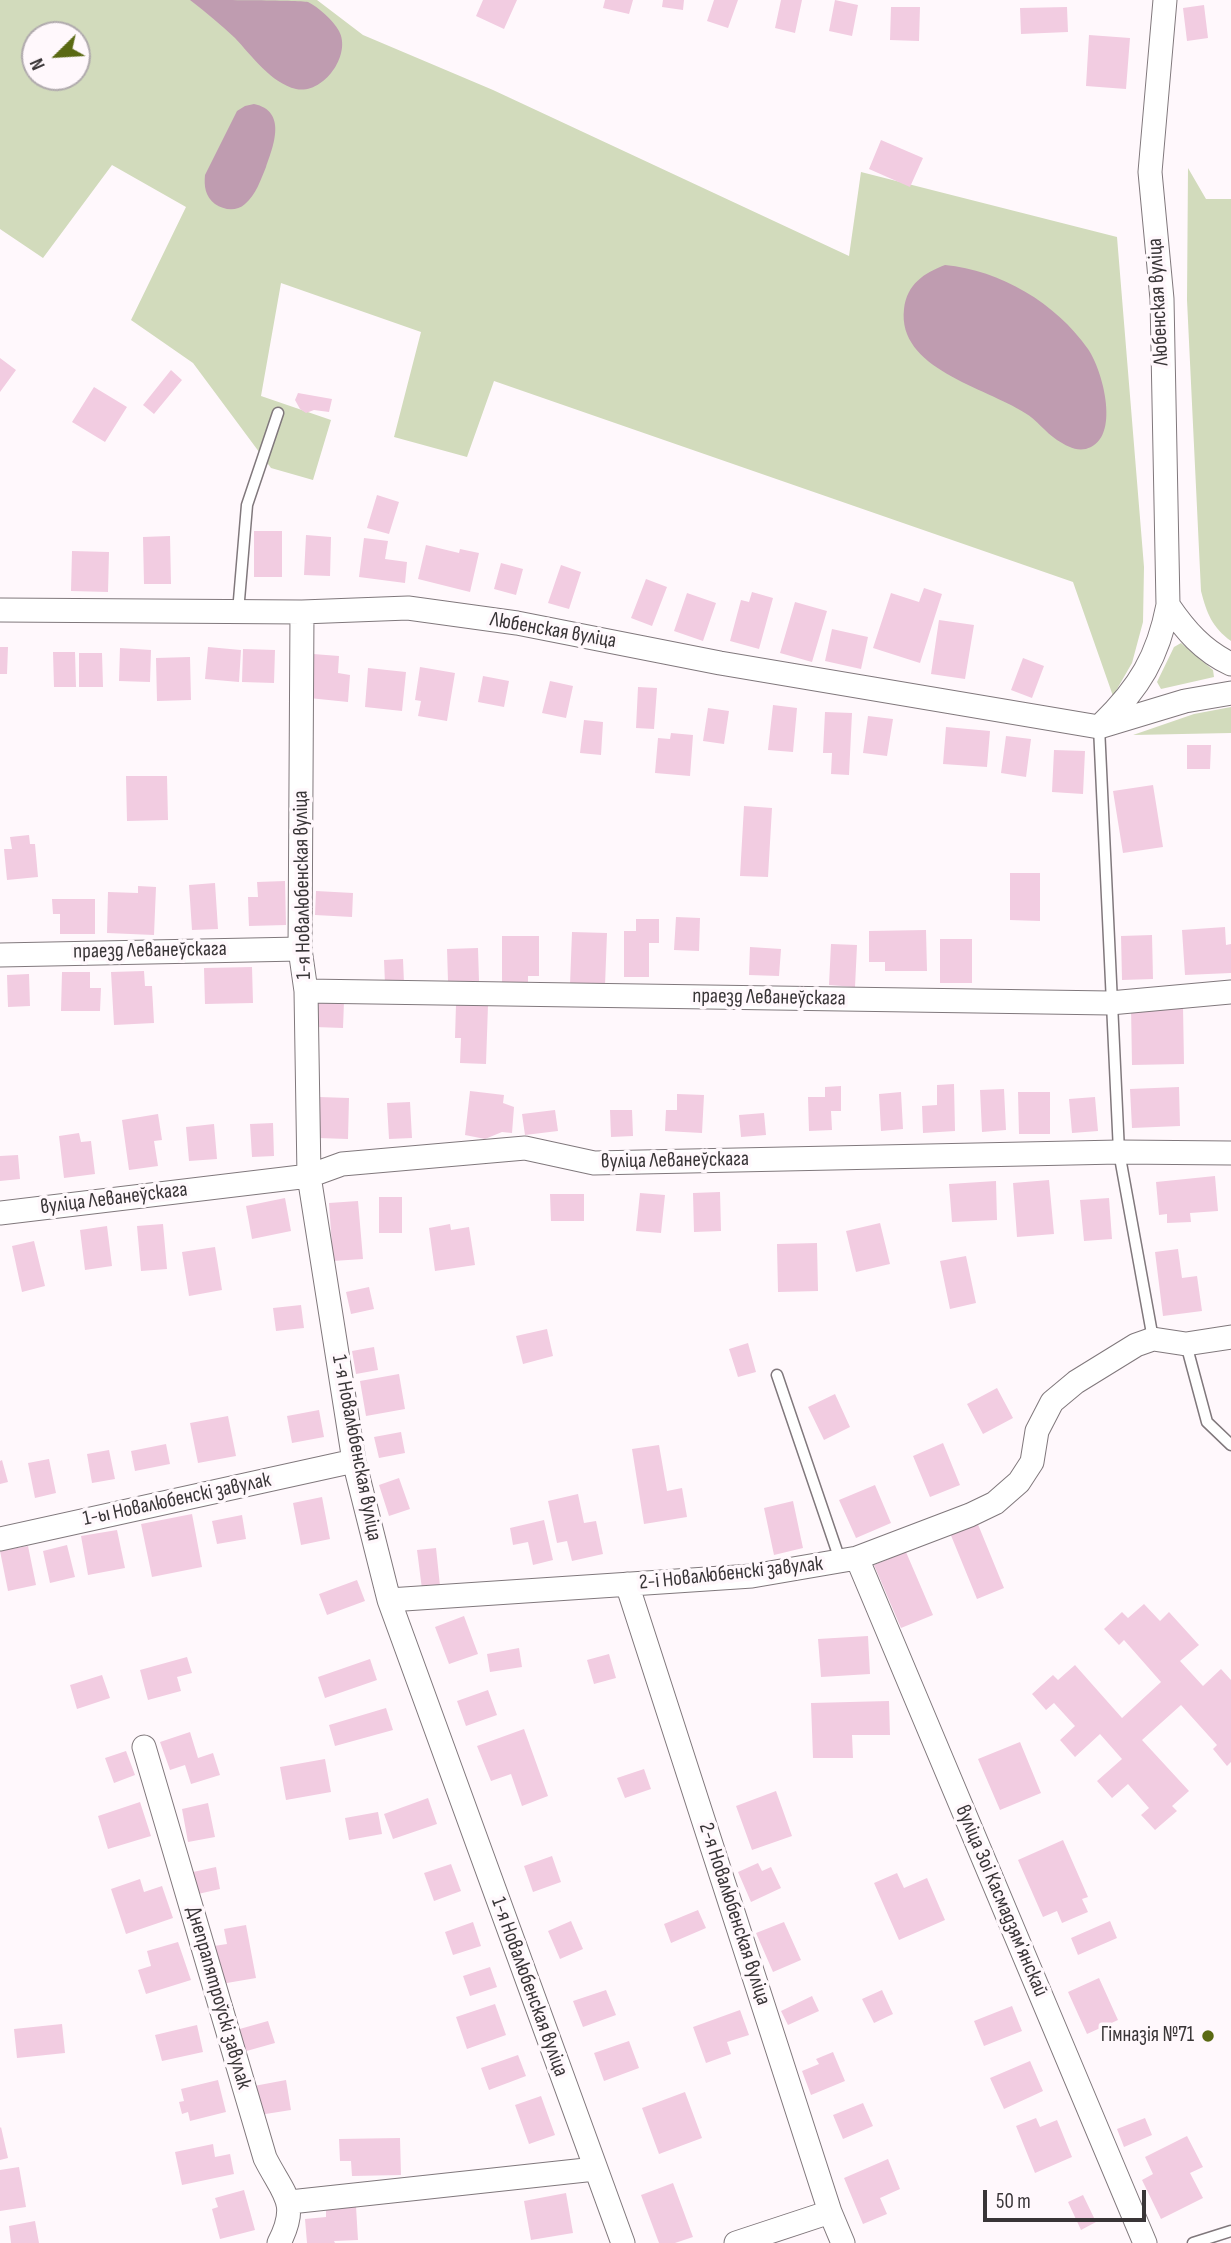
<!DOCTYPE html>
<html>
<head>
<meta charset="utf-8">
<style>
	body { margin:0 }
	#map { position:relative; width:1231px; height:2243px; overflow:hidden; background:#fff8fc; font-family:"Sofia Sans Condensed",sans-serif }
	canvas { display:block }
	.north { position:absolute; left:21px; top:21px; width:70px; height:70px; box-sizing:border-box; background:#fff8fc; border:2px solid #b0aaad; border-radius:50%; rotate:246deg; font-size:19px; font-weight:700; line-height:28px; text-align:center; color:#393537 }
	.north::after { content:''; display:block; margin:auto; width:24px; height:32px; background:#5a6913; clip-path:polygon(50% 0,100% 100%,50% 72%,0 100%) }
	.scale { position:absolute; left:983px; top:2190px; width:163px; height:32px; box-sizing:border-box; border:4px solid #393537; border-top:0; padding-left:9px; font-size:21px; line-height:24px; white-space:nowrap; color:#393537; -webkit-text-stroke:5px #fff8fc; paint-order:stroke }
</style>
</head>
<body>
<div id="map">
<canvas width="1231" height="2243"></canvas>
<div class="north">N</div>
<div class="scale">50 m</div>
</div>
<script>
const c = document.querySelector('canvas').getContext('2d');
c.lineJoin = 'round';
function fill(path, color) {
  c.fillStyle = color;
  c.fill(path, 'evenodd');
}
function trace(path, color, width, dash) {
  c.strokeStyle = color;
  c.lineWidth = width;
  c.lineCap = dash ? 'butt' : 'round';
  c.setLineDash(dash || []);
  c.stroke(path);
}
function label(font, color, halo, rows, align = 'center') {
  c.font = font + ' "Sofia Sans Condensed",sans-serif';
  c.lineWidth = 7;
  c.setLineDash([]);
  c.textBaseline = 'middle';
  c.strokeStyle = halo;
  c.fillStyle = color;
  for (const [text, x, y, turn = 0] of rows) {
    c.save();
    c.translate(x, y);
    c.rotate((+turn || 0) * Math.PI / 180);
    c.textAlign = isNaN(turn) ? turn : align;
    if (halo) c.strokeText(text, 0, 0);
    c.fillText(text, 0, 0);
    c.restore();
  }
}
fill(new Path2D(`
	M0,0h317l46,35 130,55 356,166 12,-84 256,65 27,330 -1,55 -11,41 -19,33 -40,-114 -579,-201 -27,76 -73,-20 27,-105 -140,-49 -20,113 70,24 -18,60 -42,-12 -78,-105 -62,-43 55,-113 -74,-42 -69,93 -43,-29zM35,35h42v42h-42z
	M1188,168l18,31h25v442c-19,-14 -24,-27 -30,-50l-14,-291z
	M1181,643l32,27 1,7 -53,12 -4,-7 17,-35z
	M1231,707v26l-98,2 61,-21z`), '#d2dbbc');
fill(new Path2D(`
	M190,0c18,0 108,0 118,2 10,5 25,18 31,29 13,24 -16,64 -43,58 -25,-6 -44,-33 -61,-51 -14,-13 -29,-26 -45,-38z
	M254,104c33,7 20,41 12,63 -5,12 -10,28 -21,37 -9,8 -21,6 -30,0 -10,-8 -11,-18 -10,-29l32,-64 8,-5z
	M945,265c55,5 111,38 143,84 14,20 32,84 3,98 -12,6 -23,0 -34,-7 -12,-8 -20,-20 -32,-27 -40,-26 -128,-44 -121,-104 3,-25 20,-36 41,-44z`), '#bf9cb0');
fill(new Path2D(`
	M483,0h34l-13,29 -28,-13z
	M605,0h28l-4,14 -26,-6z
	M663,0h21l-1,10 -21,-3z
	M714,0h24l-10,28 -21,-7z
	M781,0h21l-7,33 -20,-5z
	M835,0l23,5 -6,31 -23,-5z
	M1204,5l4,33 -21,3 -4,-33z
	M891,7h29l-1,34 -29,-1z
	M1067,7l1,25 -47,2 -1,-26z
	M1089,35l41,3 -4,51 -40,-3z
	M881,140l42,18 -13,29 -41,-18z
	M0,358l16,12 -16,22z
	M171,370l11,10 -28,34 -11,-9z
	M94,387l33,20 -22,35 -33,-20z
	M298,393l34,6 -3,13 -15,-2 -8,3 -6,-4 -5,-9z
	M377,495l22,7 -10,32 -22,-6z
	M254,531h28v46h-28z
	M306,535l25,2 -1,39 -26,-1z
	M170,536l1,48h-27l-1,-47z
	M364,538l24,3 -3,18 22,3 -2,21 -46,-6z
	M426,545l33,8 1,-4 19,4 -9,39 -52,-13z
	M72,551l37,1 -1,40 -37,-1z
	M501,563l22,6 -7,26 -22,-6z
	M561,565l20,7 -12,37 -21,-6z
	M646,579l21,8 -15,39 -21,-8z
	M924,588l18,6 -22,69 -47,-15 18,-55 28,9z
	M752,592l21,6 -14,51 -29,-8 11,-41 8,2z
	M687,593l29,10 -13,38 -29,-10z
	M795,602l32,9 -15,51 -32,-9z
	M939,620l35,5 -9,54 -34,-5z
	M832,629l36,8 -7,32 -36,-8z
	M0,647h8l-1,27h-7z
	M208,647l33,3 -2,32 -34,-3z
	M120,648l31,2 -1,32 -31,-1z
	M243,649l32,1 -1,33 -32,-1z
	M53,652h22l1,35h-22z
	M79,653h23l1,34h-24z
	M313,654l26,2 -1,17 12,2 -2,27 -39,-4z
	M190,657l1,43 -34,1 -1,-43z
	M1023,658l21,8 -12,32 -21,-8z
	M420,667l35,6 -8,48 -29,-5 3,-15 -6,-1z
	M368,668l38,4 -4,39 -37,-4z
	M483,676l26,5 -5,26 -26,-5z
	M550,681l23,5 -7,32 -24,-5z
	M638,687l19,1 -3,41 -18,-1z
	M773,705l24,3 -4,44 -25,-2z
	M708,708l21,3 -5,33 -21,-3z
	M825,712l27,1 -3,62 -18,-1 1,-21h-9z
	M868,716l25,3 -6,37 -24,-3z
	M584,720l19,2 -2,33 -21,-2z
	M946,727l44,4 -3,36 -44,-3z
	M671,733l22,2 -3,41 -35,-3 3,-35 12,1z
	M1006,736l25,3 -5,38 -25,-4z
	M1187,745h24l-1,24h-23z
	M1054,750l31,1 -2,43 -31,-2z
	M126,776h41l1,44 -41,1z
	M1153,785l10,62 -40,6 -10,-62z
	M744,806l28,2 -4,69 -28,-1z
	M29,835l1,9h5l3,33 -31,3 -3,-31h8l-2,-12z
	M1010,873h30v48l-30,-1z
	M285,881l1,44 -37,1 -1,-29h10l-1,-15z
	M215,883l3,46 -26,1 -3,-45z
	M138,886l18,1 -2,48 -47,-2 1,-41 30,1z
	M316,891l37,2 -1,24 -37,-2z
	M52,899h43v35h-35v-20h-7z
	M676,917l24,1 -1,33 -25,-1z
	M636,919h23v24h-10v34h-25v-46h12z
	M1225,927l1,18 5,-1v29l-46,2 -3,-45z
	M926,930l1,41h-42v-9h-16v-31z
	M572,932l35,1 -2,53 -35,-1z
	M1152,935l1,44 -31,1 -1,-44z
	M502,936h37v40h-11v9h-26z
	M940,939h32v44h-32z
	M831,944l26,1 -2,42 -26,-2z
	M750,947l31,2 -2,27 -30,-1z
	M478,948l1,33h-31l-1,-32z
	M403,959l1,24 -19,1 -1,-24z
	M252,967l1,36 -48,1 -1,-36z
	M144,971l1,15h7l2,37 -40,2 -3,-53z
	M62,972h28v16h11l-1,23h-39z
	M29,974l1,32 -22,1 -1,-32z
	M316,1000l28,1 -1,27 -28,-1z
	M456,1004l32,1 -2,59 -26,-1 1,-25h-6z
	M1183,1006l1,58 -52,1 -1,-58z
	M954,1084l1,47 -32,2 -1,-27 15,-1v-20z
	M841,1086v25h-10l1,19 -23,1 -1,-34h17v-10z
	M1179,1087l1,39 -48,2 -2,-39z
	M1004,1089l2,41 -24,2 -2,-42z
	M470,1091l34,4 -1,8 11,4 -2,26 -10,-1 -17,7 -20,-4z
	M901,1092l2,37 -22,2 -2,-37z
	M1018,1092h32v42h-31z
	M677,1094l27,1 -2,38 -37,-2 1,-21h11z
	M319,1097l30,1 -1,41 -30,-1z
	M1095,1097l3,34 -26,2 -3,-34z
	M410,1102l2,36 -23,1 -2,-36z
	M555,1110l3,21 -33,4 -3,-21z
	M610,1110h22l1,26 -22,1z
	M764,1113l2,22 -25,2 -2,-22z
	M158,1114l4,26 -8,1 4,25 -29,4 -7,-50z
	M273,1123l1,33 -22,1 -2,-33z
	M214,1124l3,35 -28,2 -3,-34z
	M79,1133l2,9 10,-1 4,33 -31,4 -5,-42z
	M18,1155l2,24 -20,2v-25z
	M1215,1176l3,35 -28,2 1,9 -24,1v-9l-8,1 -3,-33z
	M1049,1180l5,54 -37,3 -4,-54z
	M996,1181l1,39 -45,2 -3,-38z
	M720,1192l1,39 -27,1 -1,-39z
	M640,1193l25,2 -4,38 -25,-2z
	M550,1194h34v27h-33z
	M379,1197h23v36h-23z
	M285,1198l6,33 -39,8 -6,-33z
	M1109,1198l3,41 -28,2 -4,-41z
	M358,1201l5,58 -30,2 -4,-58z
	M880,1223l10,41 -34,8 -10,-41z
	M163,1224l4,45 -26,2 -4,-45z
	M450,1224l1,6 18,-3 6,38 -40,6 -6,-43z
	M107,1226l5,40 -27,4 -5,-40z
	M34,1241l11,45 -23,6 -10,-46z
	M817,1243l1,48 -40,1 -1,-48z
	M215,1247l7,43 -33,6 -7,-44z
	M1178,1249l4,29 15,-2 5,35 -39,5 -8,-64z
	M966,1256l10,47 -26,6 -10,-48z
	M369,1287l5,22 -23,5 -5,-22z
	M301,1305l3,23 -28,3 -3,-23z
	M547,1329l6,27 -30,8 -7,-28z
	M748,1343l8,29 -18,5 -9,-28z
	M374,1347l4,23 -22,4 -4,-23z
	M399,1374l6,35 -39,7 -6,-35z
	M997,1388l16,30 -30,16 -16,-30z
	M835,1394l15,33 -26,13 -16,-33z
	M319,1410l5,27 -32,6 -5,-27z
	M228,1416l8,40 -38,7 -8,-40z
	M401,1432l4,21 -26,5 -5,-21z
	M943,1443l17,42 -30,12 -17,-41z
	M166,1444l4,20 -35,7 -4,-20z
	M659,1445l8,46 15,-3 5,29 -43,7 -12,-75z
	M109,1450l6,29 -23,4 -5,-29z
	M49,1459l7,34 -21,5 -7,-35z
	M2,1460l6,22 -8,2v-23z
	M399,1478l11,31 -21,7 -10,-31z
	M875,1485l16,38 -35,15 -17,-38z
	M578,1494l6,29 12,-2 7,33 -31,7 -5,-20 -10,2 -9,-42z
	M322,1497l8,42 -29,6 -8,-42z
	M793,1501l10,47 -29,7 -10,-47z
	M192,1514l10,53 -50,10 -11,-53z
	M242,1515l4,24 -29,5 -5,-23z
	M544,1520l9,40 -20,5 -5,-23 -15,3 -3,-17z
	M977,1522l27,66 -27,11 -27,-66z
	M117,1530l8,38 -37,7 -7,-39z
	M67,1545l8,32 -25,6 -7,-32z
	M28,1546l8,39 -28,6 -8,-40z
	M436,1548l4,38 -18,3 -5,-39z
	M906,1552l27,63 -32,13 -27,-63z
	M357,1580l8,21 -38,14 -8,-21z
	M1144,1604l16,17 9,-9 30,33 -19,16 23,25 18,-17 10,11v82l-4,4 -14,-17 4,-4 -36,-40 -39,35 47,51 -17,15 5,5 -22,19 -14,-15 8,-7 -21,-24 -16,14 -15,-17 25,-22 -22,-25 -25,23 -15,-17 15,-14 -21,-23 -8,7 -14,-16 21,-19 5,5 17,-15 47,53 39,-36 -37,-42 -5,5 -15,-16 18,-17 6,6z
	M464,1616l14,38 -29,10 -14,-37z
	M868,1636l2,38 -49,3 -3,-38z
	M519,1648l3,19 -32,5 -3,-18z
	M609,1654l7,24 -22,6 -7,-24z
	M187,1657l5,16 -15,4 4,14 -33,9 -8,-30z
	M370,1659l7,21 -52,18 -7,-21z
	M102,1675l8,23 -33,11 -7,-24z
	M488,1690l9,25 -31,11 -9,-25z
	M889,1701l1,34h-38l1,23h-40l-2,-55z
	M386,1708l7,22 -58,16 -6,-21z
	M524,1729l24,67 -26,10 -11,-32 -20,7 -14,-35z
	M190,1732l8,26 15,-5 7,22 -29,9 -6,-19 -15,5 -10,-28z
	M1020,1742l21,51 -41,17 -22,-51z
	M126,1751l9,24 -21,8 -9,-25z
	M325,1759l6,33 -45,8 -6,-33z
	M644,1769l7,20 -26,9 -8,-20z
	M776,1791l16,45 -40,14 -16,-44z
	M428,1798l9,26 -44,15 -9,-25z
	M140,1802l11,34 -43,13 -10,-33z
	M208,1803l7,34 -27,5 -6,-33z
	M378,1812l4,22 -33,6 -4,-22z
	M1063,1840l25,57 -6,2 6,13 -26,11 -5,-12 -14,6 -25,-57z
	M552,1856l9,26 -28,10 -9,-26z
	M758,1863l4,8 9,-4 10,21 -30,14 -13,-30z
	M451,1864l10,27 -27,10 -10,-28z
	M216,1867l4,22 -22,5 -5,-22z
	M897,1873l7,15 23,-10 18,42 -46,20 -25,-57z
	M140,1879l4,13 18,-6 11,32 -47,16 -15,-45z
	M698,1910l8,18 -35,15 -7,-19z
	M571,1921l12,28 -23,10 -12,-28z
	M1110,1921l7,17 -39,17 -7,-17z
	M473,1922l8,24 -28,9 -8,-23z
	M784,1922l17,38 -28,12 -17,-39z
	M246,1925l10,53 -35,6 -7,-38 13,-2 -3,-15z
	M178,1942l13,38 -45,14 -8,-24 13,-4 -4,-15z
	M490,1967l7,20 -27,9 -7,-20z
	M1099,1978l19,42 -31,14 -19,-42z
	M606,1990l10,25 -33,12 -10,-26z
	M882,1990l11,24 -19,9 -12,-24z
	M812,1996l7,15 -31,14 -7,-14z
	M495,2004l11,31 -39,14 -11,-32z
	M1012,2006l10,25 -38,15 -10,-25z
	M740,2010l9,25 -22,7 4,12 -25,9 -13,-36z
	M268,2021l7,22 -32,9 -7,-22z
	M62,2024l3,29 -48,5 -3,-29z
	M197,2025l6,27 -41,9 -7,-26z
	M629,2041l10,27 -35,13 -10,-28z
	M833,2052l12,29 -34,14 -9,-24 17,-7 -3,-5z
	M518,2055l8,21 -37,14 -8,-22z
	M1030,2061l13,30 -39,18 -14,-31z
	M218,2080l8,32 -36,9 -2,-9 -6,2 -3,-12 5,-1 -3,-12z
	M286,2080l5,30 -32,5 -5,-29z
	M685,2092l17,46 -43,16 -17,-46z
	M541,2096l14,39 -26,9 -14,-39z
	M863,2103l10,23 -30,13 -10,-24z
	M1036,2118l4,9 17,-7 15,37 -37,16 -19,-47z
	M1145,2118l7,17 -28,12 -7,-18z
	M1,2127l7,31 -8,2v-32z
	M1187,2136l16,31 -13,6 13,25 -42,21 -19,-39 11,-6 -8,-17z
	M400,2138l1,37 -49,1 -1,-15h-11l-1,-22z
	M213,2144l2,13 15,-3 4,20 -52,11 -7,-33z
	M888,2159l12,30 -20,9 7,16 -24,10 -19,-46z
	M19,2167l7,40 -26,4v-41z
	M673,2183l20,54 -18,6h-16l-18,-48z
	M244,2190l11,40 -35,9 -8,-30 6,-2 -3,-9z
	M566,2193l7,40 -42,7 -7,-39z
	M1083,2195l13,27 -15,8 -13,-28z
	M356,2206l2,34 -24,1 1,2h-28l-2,-24 21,-2v-9z
	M35,2221l4,22h-28l-2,-17z`), '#f2cce1');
const service = new Path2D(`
	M238,612l9,-107 31,-92
	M1099,727l20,425 34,187
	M1186,1344l21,78 24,23
	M777,1375l64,188
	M1193,2243l38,-12`);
const minor = new Path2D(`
	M1168,605c17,25 35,46 63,59
	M0,610l302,2 106,-4 109,15 203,40 379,64 86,-26 46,-8
	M302,612l-2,337 6,42 3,185 45,285 35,139 234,643
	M1102,724c37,-36 56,-67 66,-119l-6,-306 -12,-127 15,-172
	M0,955l300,-6
	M306,991l804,12 121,-11
	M0,1213l309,-37 33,-12 183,-16 69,15 525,-11 112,1
	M0,1539l354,-78
	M857,1558l288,685
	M627,1584l203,628 13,31
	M389,1600l363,-24 105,-18 113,-43 25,-12 24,-21 13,-20 5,-31 15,-29 24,-20 60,-37 17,-6 33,5 45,-7
	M144,1747l121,411c18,36 35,44 14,85
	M290,2202l305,-33
	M736,2243l94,-31`);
trace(service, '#80787c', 13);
trace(minor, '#80787c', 25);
trace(service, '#fff', 10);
trace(minor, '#fff', 23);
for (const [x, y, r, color] of [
	[1208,2036,7,"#5a6913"]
]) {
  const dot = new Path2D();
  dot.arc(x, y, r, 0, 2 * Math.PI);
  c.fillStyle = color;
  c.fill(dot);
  trace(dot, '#fff8fc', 2.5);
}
label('21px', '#393537', '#fff8fc', [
	["Любенская вуліца",1159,302,-93],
	["Любенская вуліца",553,631,10],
	["1-я Новалюбенская вуліца",303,885,-91],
	["праезд Леванеўскага",150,951,-1],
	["праезд Леванеўскага",769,998,1],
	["вуліца Леванеўскага",675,1161,-1],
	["вуліца Леванеўскага",114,1199,-7],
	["1-я Новалюбенская вуліца",356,1448,79],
	["1-ы Новалюбенскі завулак",177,1500,-12],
	["2-і Новалюбенскі завулак",731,1574,-6],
	["вуліца Зоі Касмадзямʼянскай",1001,1901,67],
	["2-я Новалюбенская вуліца",734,1914,72],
	["1-я Новалюбенская вуліца",529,1987,70],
	["Днепрапятроўскі завулак",218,1998,74]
]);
label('21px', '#393537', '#fff8fc', [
	["Гімназія №71",1194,2036]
], 'right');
</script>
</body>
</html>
